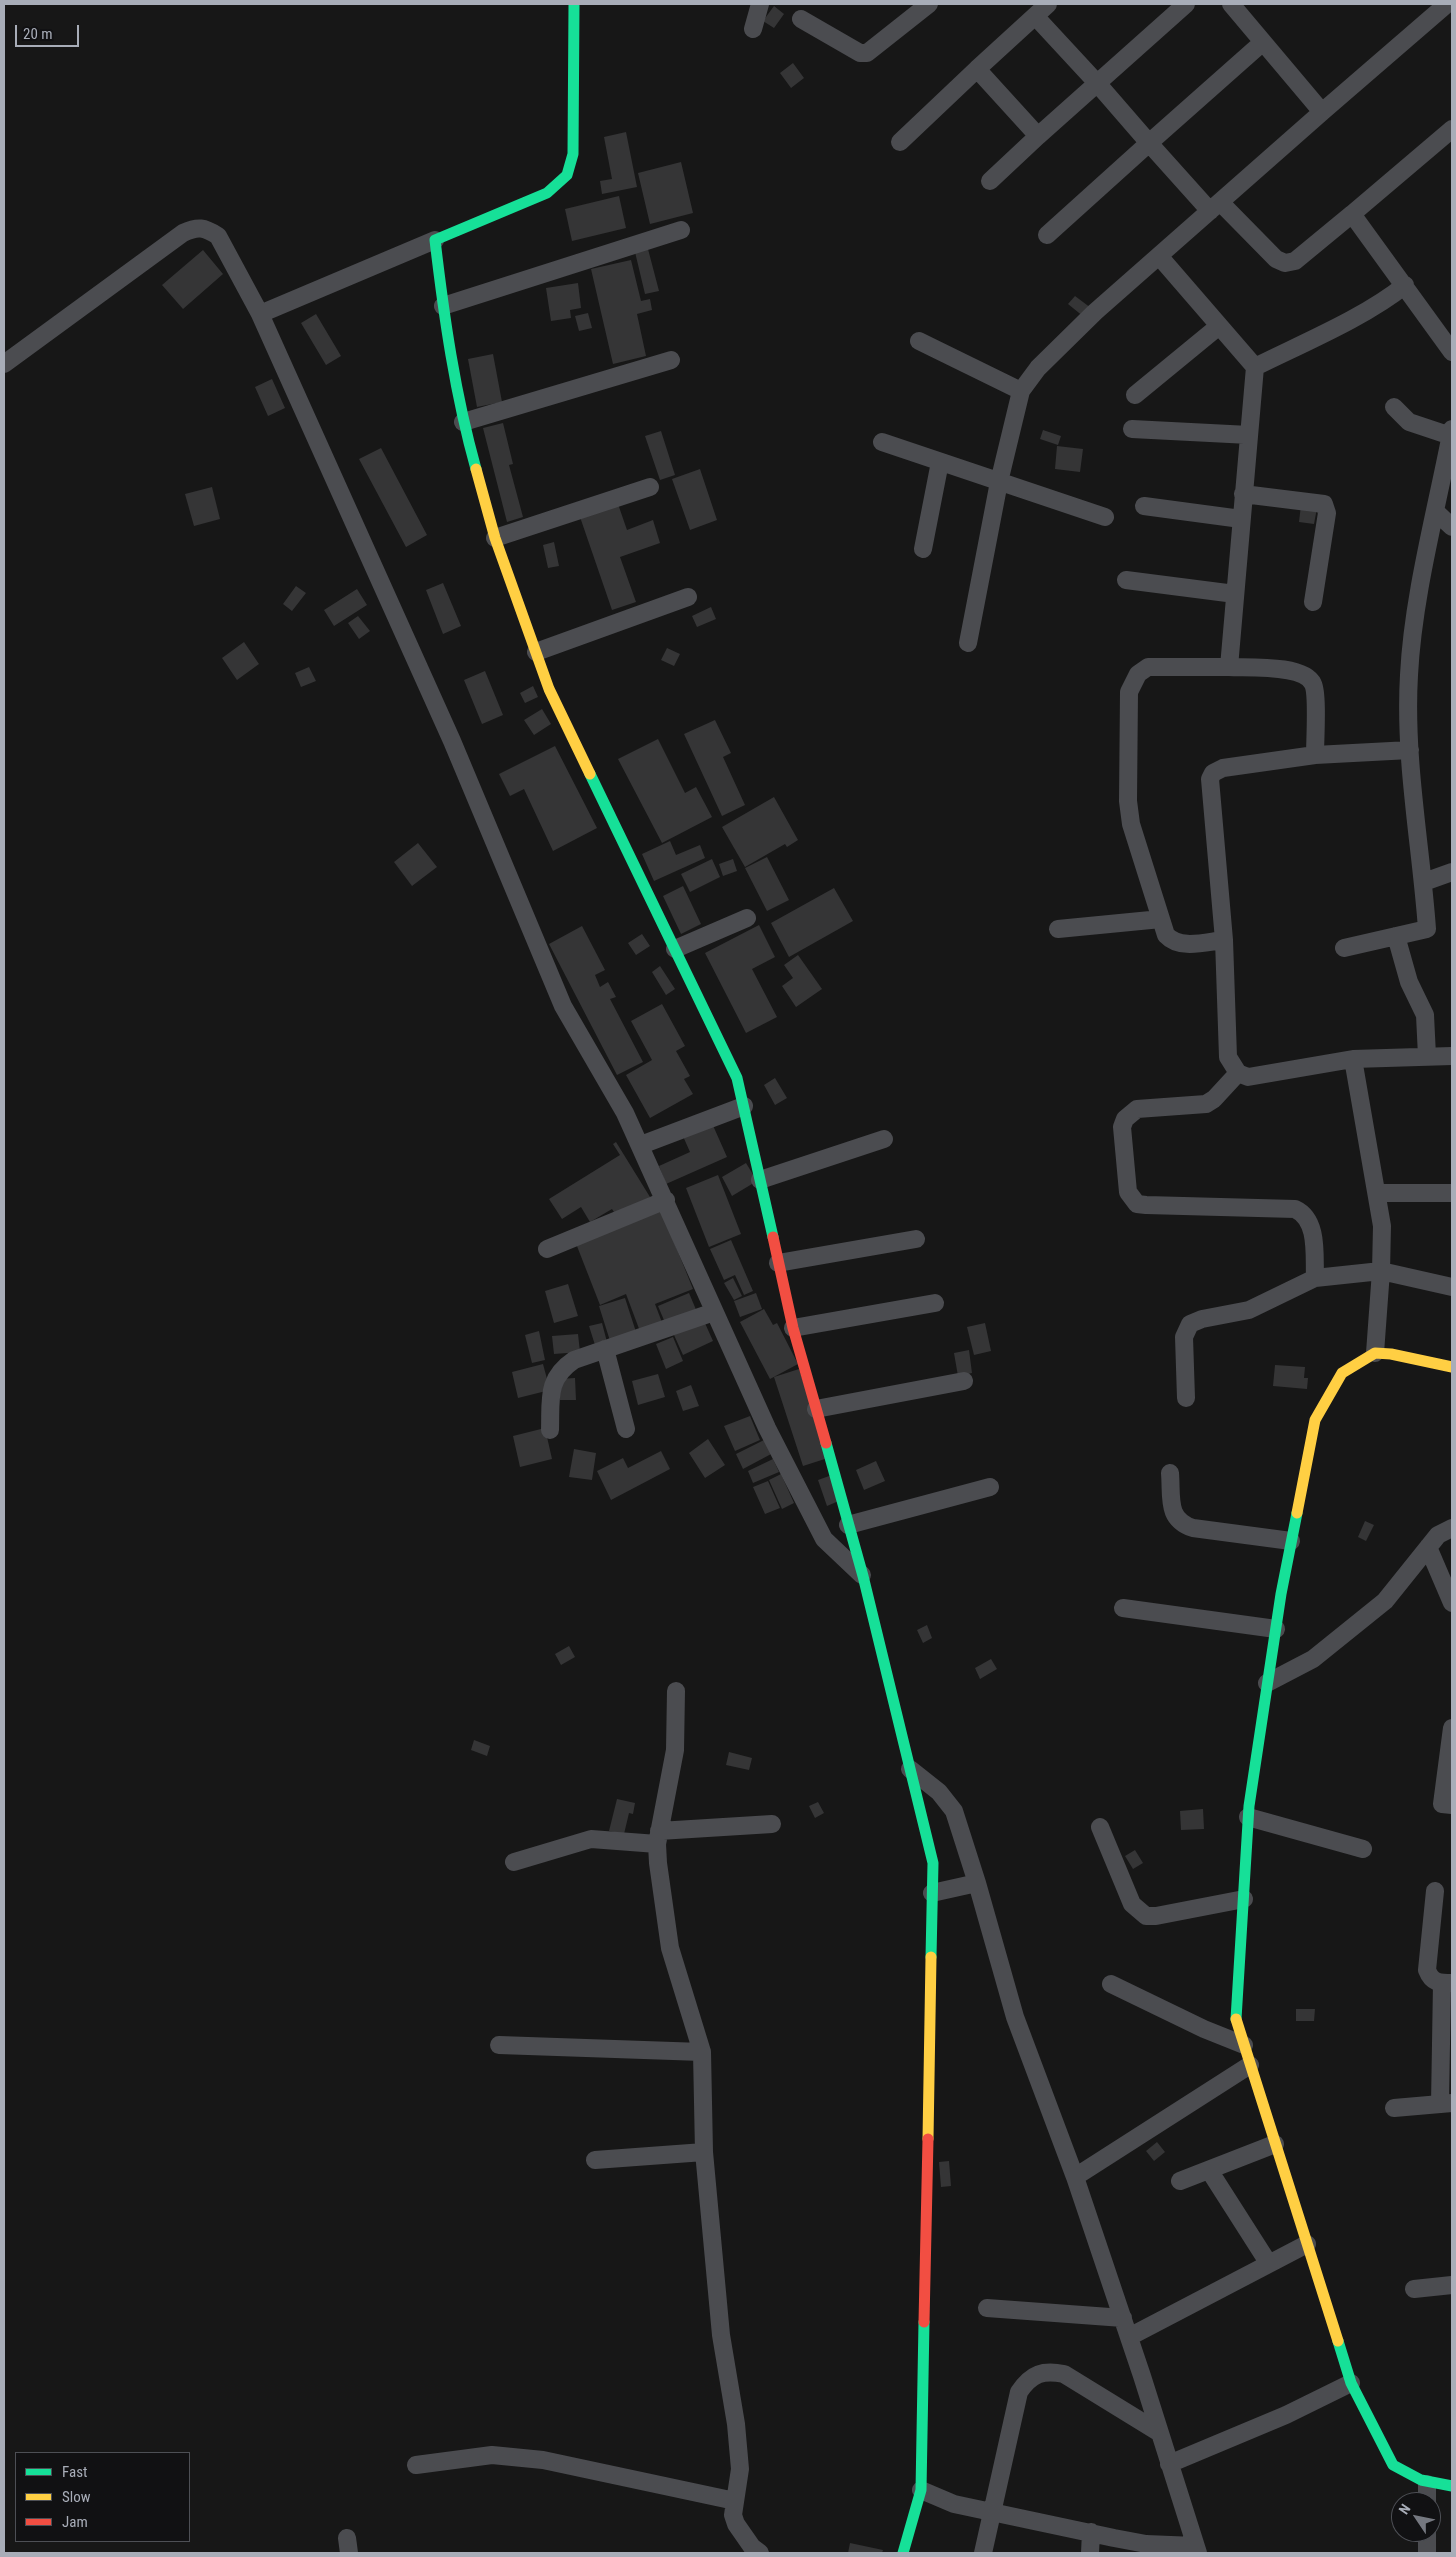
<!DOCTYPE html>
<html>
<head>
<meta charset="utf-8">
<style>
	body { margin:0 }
	#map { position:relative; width:1456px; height:2557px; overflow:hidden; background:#171717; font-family:"Roboto Condensed",sans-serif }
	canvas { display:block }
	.frame { position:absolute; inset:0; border:5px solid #a8adb8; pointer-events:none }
	.legend { position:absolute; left:15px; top:2452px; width:175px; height:90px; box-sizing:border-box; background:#111113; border:1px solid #4d4f55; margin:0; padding:6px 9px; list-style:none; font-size:15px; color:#a8adb8 }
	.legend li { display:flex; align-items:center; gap:10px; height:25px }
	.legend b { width:25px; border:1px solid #4d4f55 }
	.north { position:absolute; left:1391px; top:2492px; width:50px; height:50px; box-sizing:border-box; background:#111113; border:1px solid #4d4f55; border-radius:50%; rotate:304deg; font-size:14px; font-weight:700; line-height:20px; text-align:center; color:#a8adb8 }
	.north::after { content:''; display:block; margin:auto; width:18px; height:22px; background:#757880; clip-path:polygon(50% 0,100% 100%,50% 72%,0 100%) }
	.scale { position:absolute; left:15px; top:25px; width:64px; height:22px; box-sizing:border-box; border:2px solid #a8adb8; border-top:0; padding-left:6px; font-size:15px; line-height:18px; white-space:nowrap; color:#a8adb8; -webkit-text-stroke:4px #111113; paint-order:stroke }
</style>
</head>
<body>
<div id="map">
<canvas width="1456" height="2557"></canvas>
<div class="frame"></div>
<ul class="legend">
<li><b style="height:6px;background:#16e098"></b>Fast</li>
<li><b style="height:6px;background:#ffcf43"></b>Slow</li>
<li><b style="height:6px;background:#f24e42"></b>Jam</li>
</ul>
<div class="north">N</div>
<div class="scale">20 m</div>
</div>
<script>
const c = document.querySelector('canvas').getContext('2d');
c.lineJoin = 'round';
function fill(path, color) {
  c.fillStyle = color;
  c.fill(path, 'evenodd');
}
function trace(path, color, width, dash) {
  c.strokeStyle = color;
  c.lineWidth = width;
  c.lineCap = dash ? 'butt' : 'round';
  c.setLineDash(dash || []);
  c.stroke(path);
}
fill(new Path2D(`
	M774,6l10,8 -10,14 -11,-7z
	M793,63l11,15 -13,10 -11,-15z
	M626,132l11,55 -35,7 -2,-13 12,-2 -8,-42z
	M681,162l12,51 -43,11 -12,-51z
	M619,196l7,32 -54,13 -7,-32z
	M648,249l11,42 -14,3 -10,-42z
	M203,250l20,24 -40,35 -21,-24z
	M631,260l10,41 9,-2 2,11 -15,4 9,42 -33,8 -22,-95z
	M578,283l3,25 -11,2 1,8 -20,3 -5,-33z
	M1075,296l16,12 -7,9 -16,-13z
	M588,313l4,15 -13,3 -4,-15z
	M316,314l25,42 -15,9 -25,-42z
	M493,354l9,48 -25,5 -9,-48z
	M272,379l13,29 -17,8 -13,-29z
	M503,423l10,41 -4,1 14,52 -16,5 -24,-94z
	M1043,430l18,6 -3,9 -18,-6z
	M661,431l14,44 -15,5 -15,-44z
	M1057,446l26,3 -3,23 -25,-3z
	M381,448l46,87 -21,12 -47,-88z
	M700,469l17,51 -27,10 -18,-51z
	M212,487l8,32 -26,7 -9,-32z
	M618,504l9,26 26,-10 7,23 -40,14 16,45 -24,8 -32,-93z
	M1301,505l16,3 -3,16 -15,-2z
	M554,542l5,24 -11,2 -5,-23z
	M443,583l18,43 -18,8 -17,-44z
	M296,586l10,7 -14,18 -9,-7z
	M357,589l10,16 -33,21 -10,-16z
	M711,607l5,12 -19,8 -5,-11z
	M358,616l12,15 -11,8 -11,-16z
	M244,642l15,22 -22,16 -15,-22z
	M667,648l13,6 -6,12 -13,-6z
	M309,667l7,14 -15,6 -6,-14z
	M485,671l18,44 -21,9 -18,-44z
	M533,686l5,11 -13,6 -5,-10z
	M542,709l9,15 -17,11 -10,-15z
	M715,720l16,33 -8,4 22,48 -23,11 -38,-82z
	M658,739l27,54 11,-6 16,30 -50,26 -44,-84z
	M555,746l42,82 -44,23 -29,-62 -14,7 -11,-22z
	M774,797l24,43 -11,7 -2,-3 -40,23 -23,-40z
	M670,841l6,14 24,-10 5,13 -51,23 -12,-27z
	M418,843l19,24 -25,19 -18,-24z
	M767,857l22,43 -22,11 -22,-43z
	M712,859l8,18 -30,15 -9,-18z
	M733,859l4,12 -14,5 -4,-12z
	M683,886l18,38 -20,10 -18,-38z
	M834,888l19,33 -64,36 -18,-34z
	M759,925l16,32 -23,12 25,48 -31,16 -41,-80z
	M582,926l23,44 -10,5 5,12 8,-5 8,15 -6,2 33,63 -26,13 -68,-131z
	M642,934l8,12 -14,9 -8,-12z
	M798,955l24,34 -26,18 -14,-21 11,-8 -9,-13z
	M660,966l15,23 -9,6 -14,-23z
	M662,1004l23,42 -9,5 14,25 -6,3 9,15 -43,24 -24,-43 26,-15 -21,-39z
	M775,1078l12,20 -12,7 -11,-20z
	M711,1121l16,36 -61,27 -7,-18 31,-14 -8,-18z
	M616,1142l34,55 -32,21 -6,-9 -22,13 -9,-15 -19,12 -13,-20 71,-44 -7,-11z
	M746,1163l11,18 -25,15 -10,-19z
	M718,1175l23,59 -32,13 -23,-59z
	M659,1205l34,84 -38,15 8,21 -22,9 -15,-40 -26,11 -25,-64z
	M731,1240l22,51 -9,4 -9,-20 -11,5 -14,-31z
	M733,1278l9,18 -8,4 -10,-17z
	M568,1284l10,32 -24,7 -9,-32z
	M689,1293l8,19 -31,13 -8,-19z
	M756,1293l6,16 -22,8 -6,-16z
	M625,1298l12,37 -26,9 -12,-38z
	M764,1309l9,16 4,-2 21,41 -28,15 -30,-57z
	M704,1321l9,20 -30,14 -9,-20z
	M602,1323l5,19 -12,3 -6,-19z
	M985,1323l6,28 -17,4 -7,-28z
	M539,1331l6,29 -13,3 -7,-28z
	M578,1334l2,18 -26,2 -2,-18z
	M673,1337l10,24 -17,8 -10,-25z
	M969,1350l3,23 -14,3 -4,-23z
	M543,1364l7,26 -32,8 -6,-26z
	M1275,1365l30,2 -1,11h4l-1,11 -34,-3z
	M799,1369l29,89 -25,8 -29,-89z
	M658,1374l7,23 -27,8 -6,-24z
	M575,1378l1,22h-16l-1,-21z
	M691,1385l8,21 -16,5 -7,-20z
	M750,1416l10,24 -25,11 -11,-25z
	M545,1428l7,31 -32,8 -7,-31z
	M708,1439l17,26 -20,13 -16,-25z
	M766,1439l7,14 -30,16 -7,-15z
	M574,1449l22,4 -4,27 -23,-3z
	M661,1451l9,18 -59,31 -14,-29 26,-13 5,10z
	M773,1459l6,13 -26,11 -5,-12z
	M876,1461l9,20 -21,9 -8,-20z
	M781,1474l13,29 -12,6 -13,-29z
	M832,1475l9,25 -14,6 -9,-26z
	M768,1481l12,27 -15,6 -12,-27z
	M1365,1521l9,4 -8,16 -8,-4z
	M927,1625l5,13 -9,5 -6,-13z
	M569,1646l6,11 -14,8 -6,-11z
	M991,1659l6,10 -17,10 -5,-11z
	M474,1740l16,6 -3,10 -16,-6z
	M729,1752l23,6 -3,12 -23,-5z
	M617,1799l18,4 -2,11 -4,-1 -5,21 -15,-3z
	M818,1802l6,11 -9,5 -6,-12z
	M1203,1809l1,20 -23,1 -1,-19z
	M1135,1850l8,13 -10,6 -8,-13z
	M1296,2009h19l-1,12h-18z
	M1157,2142l8,10 -11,9 -8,-10z
	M949,2161l2,25 -10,1 -2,-25z
	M850,2543l33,7 -1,3h-34z`), '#353536');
trace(new Path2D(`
	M1048,4l-71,65 61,67 148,-132
	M1231,4l91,108 125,-108
	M1035,16l62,67 52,60 114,-101
	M801,19l59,34h7l62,-49
	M753,29l7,-25
	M1452,129l-100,85 100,138
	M900,142l77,-73
	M990,181l48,-45
	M1220,202l56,57 9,4 10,-2 57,-47
	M1047,235l102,-92 61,68
	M435,240l-175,74 192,427 111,265 62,107 142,315 57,111 38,36
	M1159,256l96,111c46,-23 111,-50 150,-82
	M443,306l238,-76
	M919,341l102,50
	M4,364l179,-131c15,-7 21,-6 35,3l42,78
	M1135,395l84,-69
	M1394,407l15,15 42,14
	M463,422l208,-62
	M1132,429l117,6
	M882,442l223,75
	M1243,494l81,10 3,9 -14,89
	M1144,506l97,13
	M1435,511l17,16
	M495,538l155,-51
	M923,549l17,-87
	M1126,580l109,14
	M968,643l31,-161 22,-91 17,-23 57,-56 227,-200
	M536,652l152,-55
	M1229,667c19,1 75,-3 84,17 5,10 2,57 2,71
	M1410,750l-95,5 -92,13 -10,5 -3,6 14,161 4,117 10,16 10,4 105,-18 29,167 -1,45 71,16
	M1424,882l28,-10
	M1058,929l103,-10
	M1396,936l13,46 16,33 2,41
	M1224,940c-19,2 -44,10 -58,-5l-35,-111 -3,-23 1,-109 9,-18 10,-7h81l26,-300
	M1344,948l83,-19c-6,-84 -23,-169 -18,-254 4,-80 28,-167 43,-246
	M675,949l72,-31
	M1353,1059l99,-3
	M1238,1073l-24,26 -8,5 -69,5 -12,10 -3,8 6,65 9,12 9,1 149,4c24,11 19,47 20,69
	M641,1145l103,-39
	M760,1180l124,-41
	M1377,1193h75
	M547,1249l119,-49
	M778,1263l138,-24
	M793,1328l142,-25
	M605,1349l21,80
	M1186,1398l-2,-61 6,-13 12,-5 47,-9 66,-32 66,-7 -6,82
	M816,1409l148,-28
	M550,1430c1,-31 -4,-51 24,-70l140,-48
	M1170,1473c2,25 -4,46 23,55l98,13
	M848,1525l142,-38
	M1428,1547l24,56
	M1123,1608l153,21
	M1267,1683l46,-24 72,-58 53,-66 14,-7
	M676,1691l-1,59 -18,94 1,19 12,85 32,104 2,100 17,183 15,89 4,45 -7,46 3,9 16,23 8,6
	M1452,1728l-10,76 10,1
	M910,1769l29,23 15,19 23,72
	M1248,1817l115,32
	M1100,1827l32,77 14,12h10l88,-17
	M659,1831l113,-7
	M514,1862l77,-23 66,5
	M1435,1891l-8,79c5,13 12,13 25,13
	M932,1893l45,-10 38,134 60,160 67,199 56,177
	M1111,1984l93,45 40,16
	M499,2045l203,7
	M1440,2104l2,-121
	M1394,2108l58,-5
	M595,2160l109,-8
	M1209,2170l60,94
	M1075,2177l175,-112
	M1180,2181l95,-37
	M1414,2289l38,-4
	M987,2308l136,10
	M1129,2337l178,-93
	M1169,2464l117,-49 65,-32
	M416,2465l76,-10 51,5 192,41
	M921,2490l33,14 160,34 32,6 49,2
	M1427,2502v-18
	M347,2538l2,15
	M983,2553l36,-161c13,-19 24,-22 45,-18l96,59
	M1090,2553l1,-21
	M1427,2553v-21`), '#4b4c50', 18);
trace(new Path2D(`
	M476,469c-21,-75 -32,-152 -41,-229l112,-47 20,-18 6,-21 1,-150
	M590,774l147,304 36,159
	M826,1443l37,133 70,287 -2,94
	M1236,2019l13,-213 32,-212 16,-81
	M1338,2341l13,42 42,82 28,15 31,6
	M903,2553l18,-63 3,-168`), '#16e098', 11);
trace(new Path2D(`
	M476,469l19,69 54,151 41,85
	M1297,1513l18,-93 27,-47 33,-20 16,1 61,13
	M1236,2019l102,322
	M928,2139l3,-182`), '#ffcf43', 11);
trace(new Path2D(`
	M773,1237l20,91 33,115
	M924,2322l4,-183`), '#f24e42', 11);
</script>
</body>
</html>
